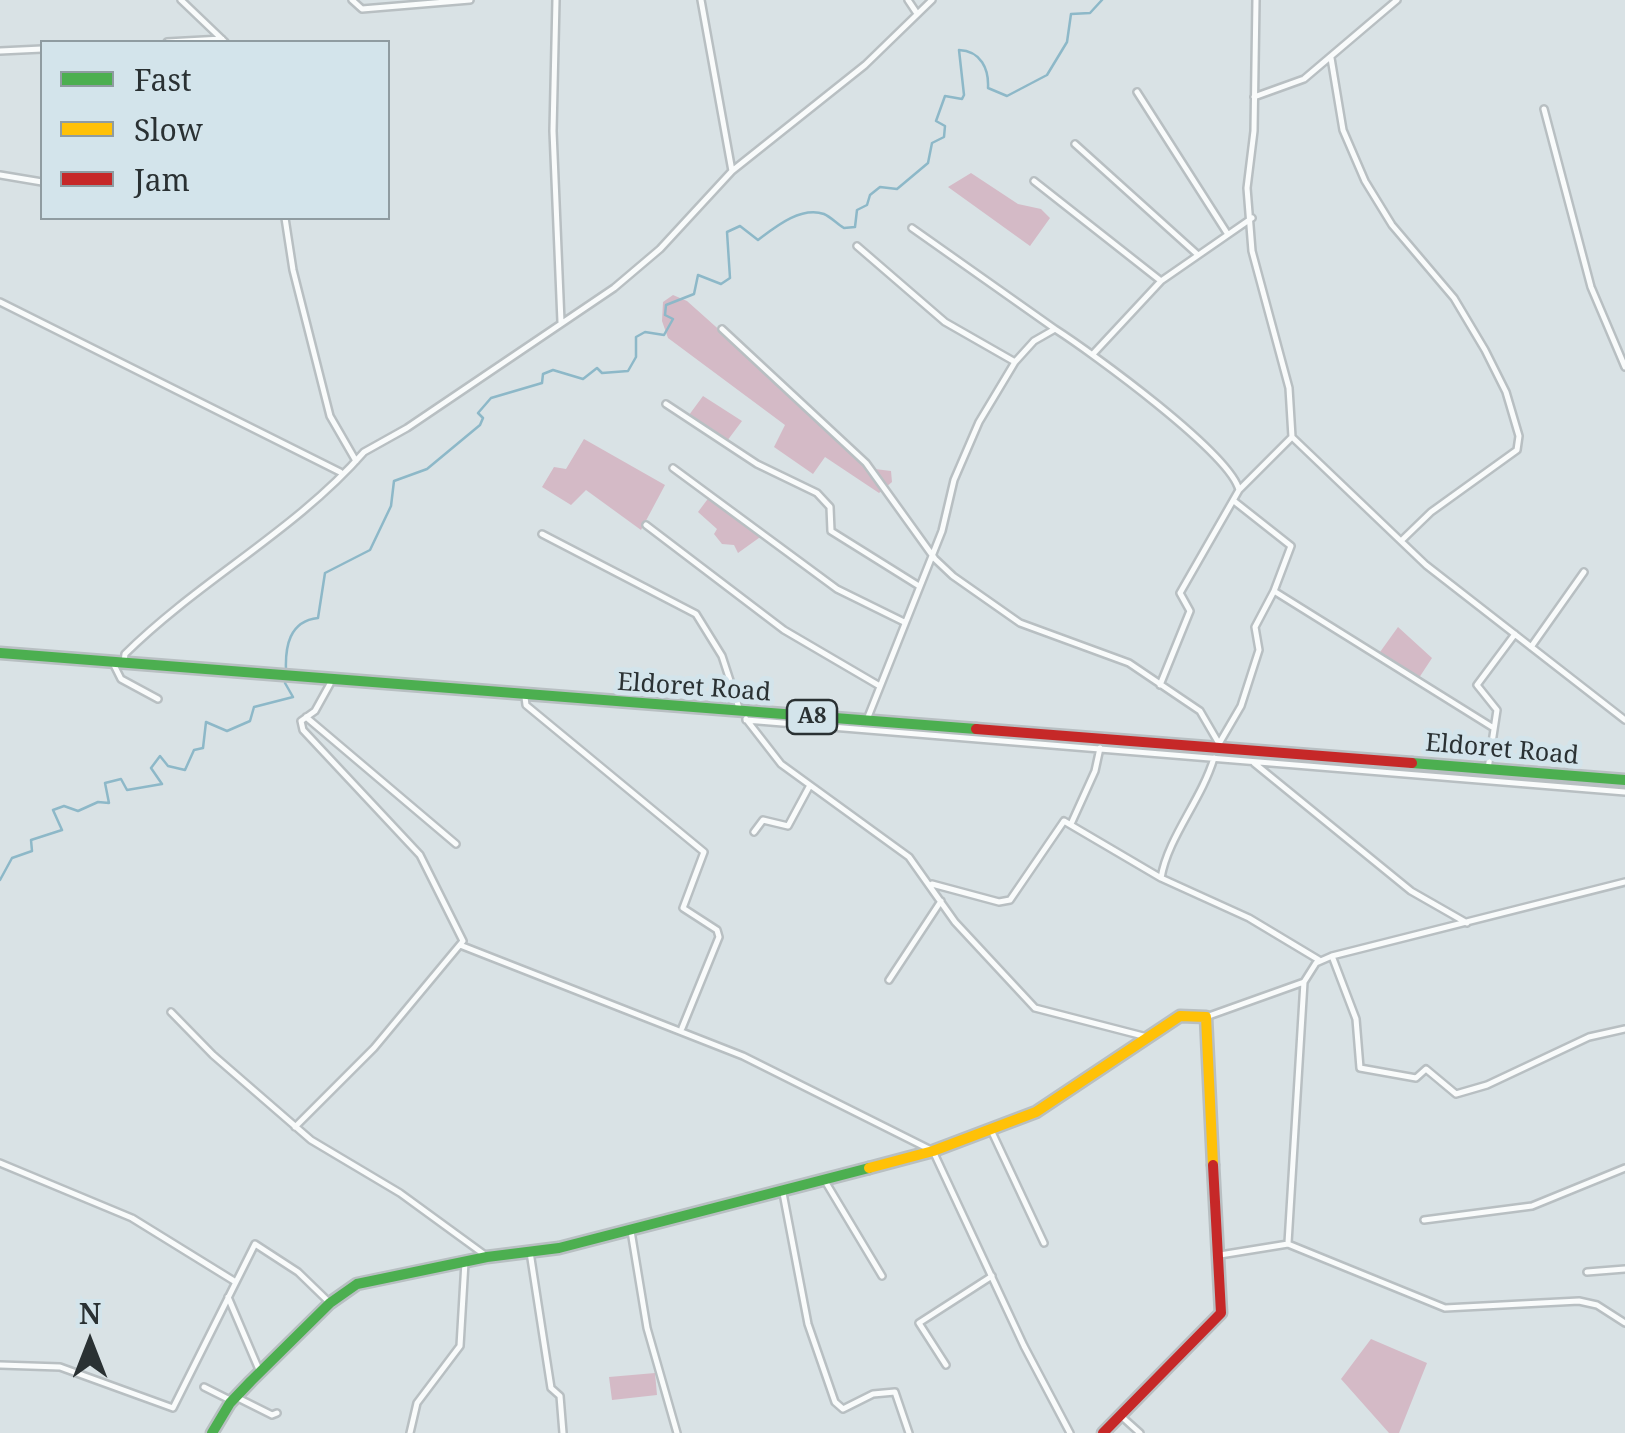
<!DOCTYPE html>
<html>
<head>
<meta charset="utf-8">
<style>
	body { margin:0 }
	#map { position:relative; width:1625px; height:1433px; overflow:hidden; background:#d9e2e5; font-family:"Noto Serif",serif }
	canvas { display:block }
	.legend { position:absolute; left:40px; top:40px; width:350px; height:180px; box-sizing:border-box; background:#d3e4eb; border:2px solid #8f9ca1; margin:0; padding:12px 18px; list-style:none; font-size:30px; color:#2a3133 }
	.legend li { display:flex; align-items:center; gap:20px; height:50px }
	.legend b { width:50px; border:2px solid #8f9ca1 }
	.north { position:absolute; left:40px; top:1293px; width:100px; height:100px; -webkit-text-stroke:8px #d3e4eb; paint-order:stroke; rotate:0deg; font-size:28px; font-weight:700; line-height:40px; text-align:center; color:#2a3133 }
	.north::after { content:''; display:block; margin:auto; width:35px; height:45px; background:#2a3133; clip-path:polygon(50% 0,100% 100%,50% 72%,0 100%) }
</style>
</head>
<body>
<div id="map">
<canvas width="1625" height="1433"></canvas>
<ul class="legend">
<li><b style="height:12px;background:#4caf50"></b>Fast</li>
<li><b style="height:12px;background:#ffc107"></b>Slow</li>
<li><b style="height:12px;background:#c62828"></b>Jam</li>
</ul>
<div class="north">N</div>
</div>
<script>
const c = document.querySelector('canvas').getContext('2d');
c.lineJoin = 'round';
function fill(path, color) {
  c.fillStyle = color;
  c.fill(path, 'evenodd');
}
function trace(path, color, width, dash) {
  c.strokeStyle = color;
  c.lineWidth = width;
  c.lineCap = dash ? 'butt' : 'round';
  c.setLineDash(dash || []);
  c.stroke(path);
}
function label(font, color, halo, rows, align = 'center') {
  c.font = font + ' "Noto Serif",serif';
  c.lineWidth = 10;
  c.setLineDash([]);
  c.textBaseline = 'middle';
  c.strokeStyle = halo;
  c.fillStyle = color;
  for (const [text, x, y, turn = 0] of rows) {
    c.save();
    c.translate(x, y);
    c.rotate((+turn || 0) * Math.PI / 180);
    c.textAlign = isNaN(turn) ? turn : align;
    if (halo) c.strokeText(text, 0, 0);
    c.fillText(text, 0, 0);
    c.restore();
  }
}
fill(new Path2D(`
	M971,173l47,31 23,5 9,9 -20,28 -82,-59z
	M673,295l14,6 188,168 16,2 1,11 -13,11 -54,-36 -12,17 -39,-27 11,-22 -117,-87 -6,-17 1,-19z
	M703,396l39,25 -15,20 -38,-26z
	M584,439l81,46 -24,45 -55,-40 -15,15 -29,-18 12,-20 12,2z
	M710,496l53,39 -25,18 -4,-8 -12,-1 -8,-10 3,-5 -19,-17z
	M1398,627l34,31 -17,26 -40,-25z
	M1371,1339l56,24 -28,70h-10l-48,-54z
	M655,1373l2,22 -45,5 -3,-23z`), '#d4bac6');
trace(new Path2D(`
	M286,671c-1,-24 3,-50 32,-53l7,-45 45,-23 21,-44 3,-25 33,-12 53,-44 3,-7 -5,-5 13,-15 51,-15 1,-9 10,-4 30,9 14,-11 5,5 26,-2 8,-14v-20l9,-5 19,3 9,-16 -8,-4 1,-10 28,-11 4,-19 23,9 9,-6 -3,-46 13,-6 18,14c16,-12 42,-34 66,-26 7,3 13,10 20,14l11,-1 2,-17 10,-5 3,-10 10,-8 17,2 31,-26 4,-20 12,-6 1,-11 -9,-5 9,-25 17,3 2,-4 -5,-45c22,1 30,19 29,38l19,8 40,-21 20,-33 4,-28 19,-1 12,-13
	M0,880l12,-22 20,-7 -1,-11 31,-10 -9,-20 11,-4 14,5 20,-9 11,1 -4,-20 16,-4 6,11 35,-6 -11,-16 9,-12 8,10 17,4 9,-20 9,-2 3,-26 21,9 23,-10 4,-14 39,-10 -8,-14`), '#8db8c8', 2.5);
const street = new Path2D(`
	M181,0l44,42
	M352,0l10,9 108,-9
	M556,0l-3,131 8,191
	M701,0l31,171
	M908,0l8,12
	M1256,0l-2,131 -7,57 5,63 37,137 3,49 134,128 199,155
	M167,42l55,-3
	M0,51l42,-2
	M1331,58l12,72 22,51 27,44 62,73 31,52 21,42 13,44 -2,14 -86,62 -30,29
	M1137,92l90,141
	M1254,97l50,-18 93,-79
	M1544,109l47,178 34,80
	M1075,144l122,110
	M0,175l42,7
	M1034,181l127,100
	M285,218l8,52 37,146 26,45
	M912,228l143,101
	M857,246l88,76 70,40
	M0,302l340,170
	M722,329l144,134 69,96 18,17 67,47 109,40 71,48 21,36
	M1093,354l68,-73 91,-63
	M666,404l91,60 60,29 13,14 1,24 88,55
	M673,468l164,121 67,33
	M1234,501l57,45 -17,45 218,136
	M646,525l138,105 94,55
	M542,534l154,80 26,42 17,52
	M1531,647l53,-75
	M124,662l1,-8c75,-74 171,-124 239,-202l43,-24 207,-140 46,-39 72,-78 133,-106 67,-65
	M114,665l7,14 37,20
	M1160,685l30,-74 -10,-18 59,-103 53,-53
	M525,697l1,8 178,147 -21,56 34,22 2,7 -37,91
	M306,717l150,127
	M868,717l74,-186 12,-51 25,-58 36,-60 19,-21 21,-12c36,23 175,124 184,161
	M746,719l35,45 128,93 46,65 80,86 112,29
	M746,720l879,72
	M1220,742l21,-36 18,-56 -4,-23 19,-36
	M1214,758c-13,43 -46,79 -53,120l88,40 70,42
	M1254,763l157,128 56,32
	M1488,769l9,-59 -20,-25 38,-51
	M1071,824l24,-53 5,-23
	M754,832l9,-12 25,6 21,-39
	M932,884l67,18 11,-2 54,-79 97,57
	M460,945l283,111 190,95 91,195 46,87
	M1332,956l24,63 4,49 56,10 10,-9 30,25 31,-9 102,-48 36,-8
	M889,980l52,-79
	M171,1012l42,43 98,85 89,53 85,62
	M1206,1017l98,-35 12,-19 16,-7 293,-74
	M295,1127l79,-79 89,-107 -43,-86 -117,-125 -2,-9 14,-10 15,-27
	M991,1130l53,113
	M0,1163l132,55 102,63
	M825,1181l57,95
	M783,1193l25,131 27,78 8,7 30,-15 22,-2 14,41
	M1424,1220l108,-14 93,-38
	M631,1231l16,97 30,105
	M1288,1243l16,-261
	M530,1252l21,136 9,8 3,37
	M1220,1255l68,-11 157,64 134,-7 18,4 28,18
	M1587,1272l38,-3
	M228,1297l32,75
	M0,1365l60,2 113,41 82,-164 43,28 32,31
	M946,1365l-27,-42 73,-47
	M204,1387l28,14
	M236,1397l36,18 5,-2
	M1121,1416l19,17
	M410,1433l7,-30 43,-57 5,-84`);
const fast = new Path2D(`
	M0,653l976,76
	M1412,763l213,17
	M212,1433l18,-30 21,-22 79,-78 27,-19 130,-27 72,-9 310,-80`);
const slow = new Path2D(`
	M869,1168l64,-17 103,-39 144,-96 26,1 7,148`);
const jam = new Path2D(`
	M976,729l436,34
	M1103,1433l118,-120 -8,-148`);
trace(street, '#b8bfc2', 10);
trace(fast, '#b8bfc2', 15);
trace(slow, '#b8bfc2', 15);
trace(jam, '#b8bfc2', 15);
trace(street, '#f9fbfb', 5);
trace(fast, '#4caf50', 10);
trace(slow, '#ffc107', 10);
trace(jam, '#c62828', 10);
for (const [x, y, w] of [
	[812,717,50]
]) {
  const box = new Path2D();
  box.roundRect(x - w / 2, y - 17, w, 34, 8);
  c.fillStyle = '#d3e4eb';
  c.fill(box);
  trace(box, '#2a3133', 2.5);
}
label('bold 22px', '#2a3133', null, [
	["A8",812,717]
]);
label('25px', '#2a3133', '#d3e4eb', [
	["Eldoret Road",694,688,4],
	["Eldoret Road",1502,750,5]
]);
</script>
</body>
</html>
